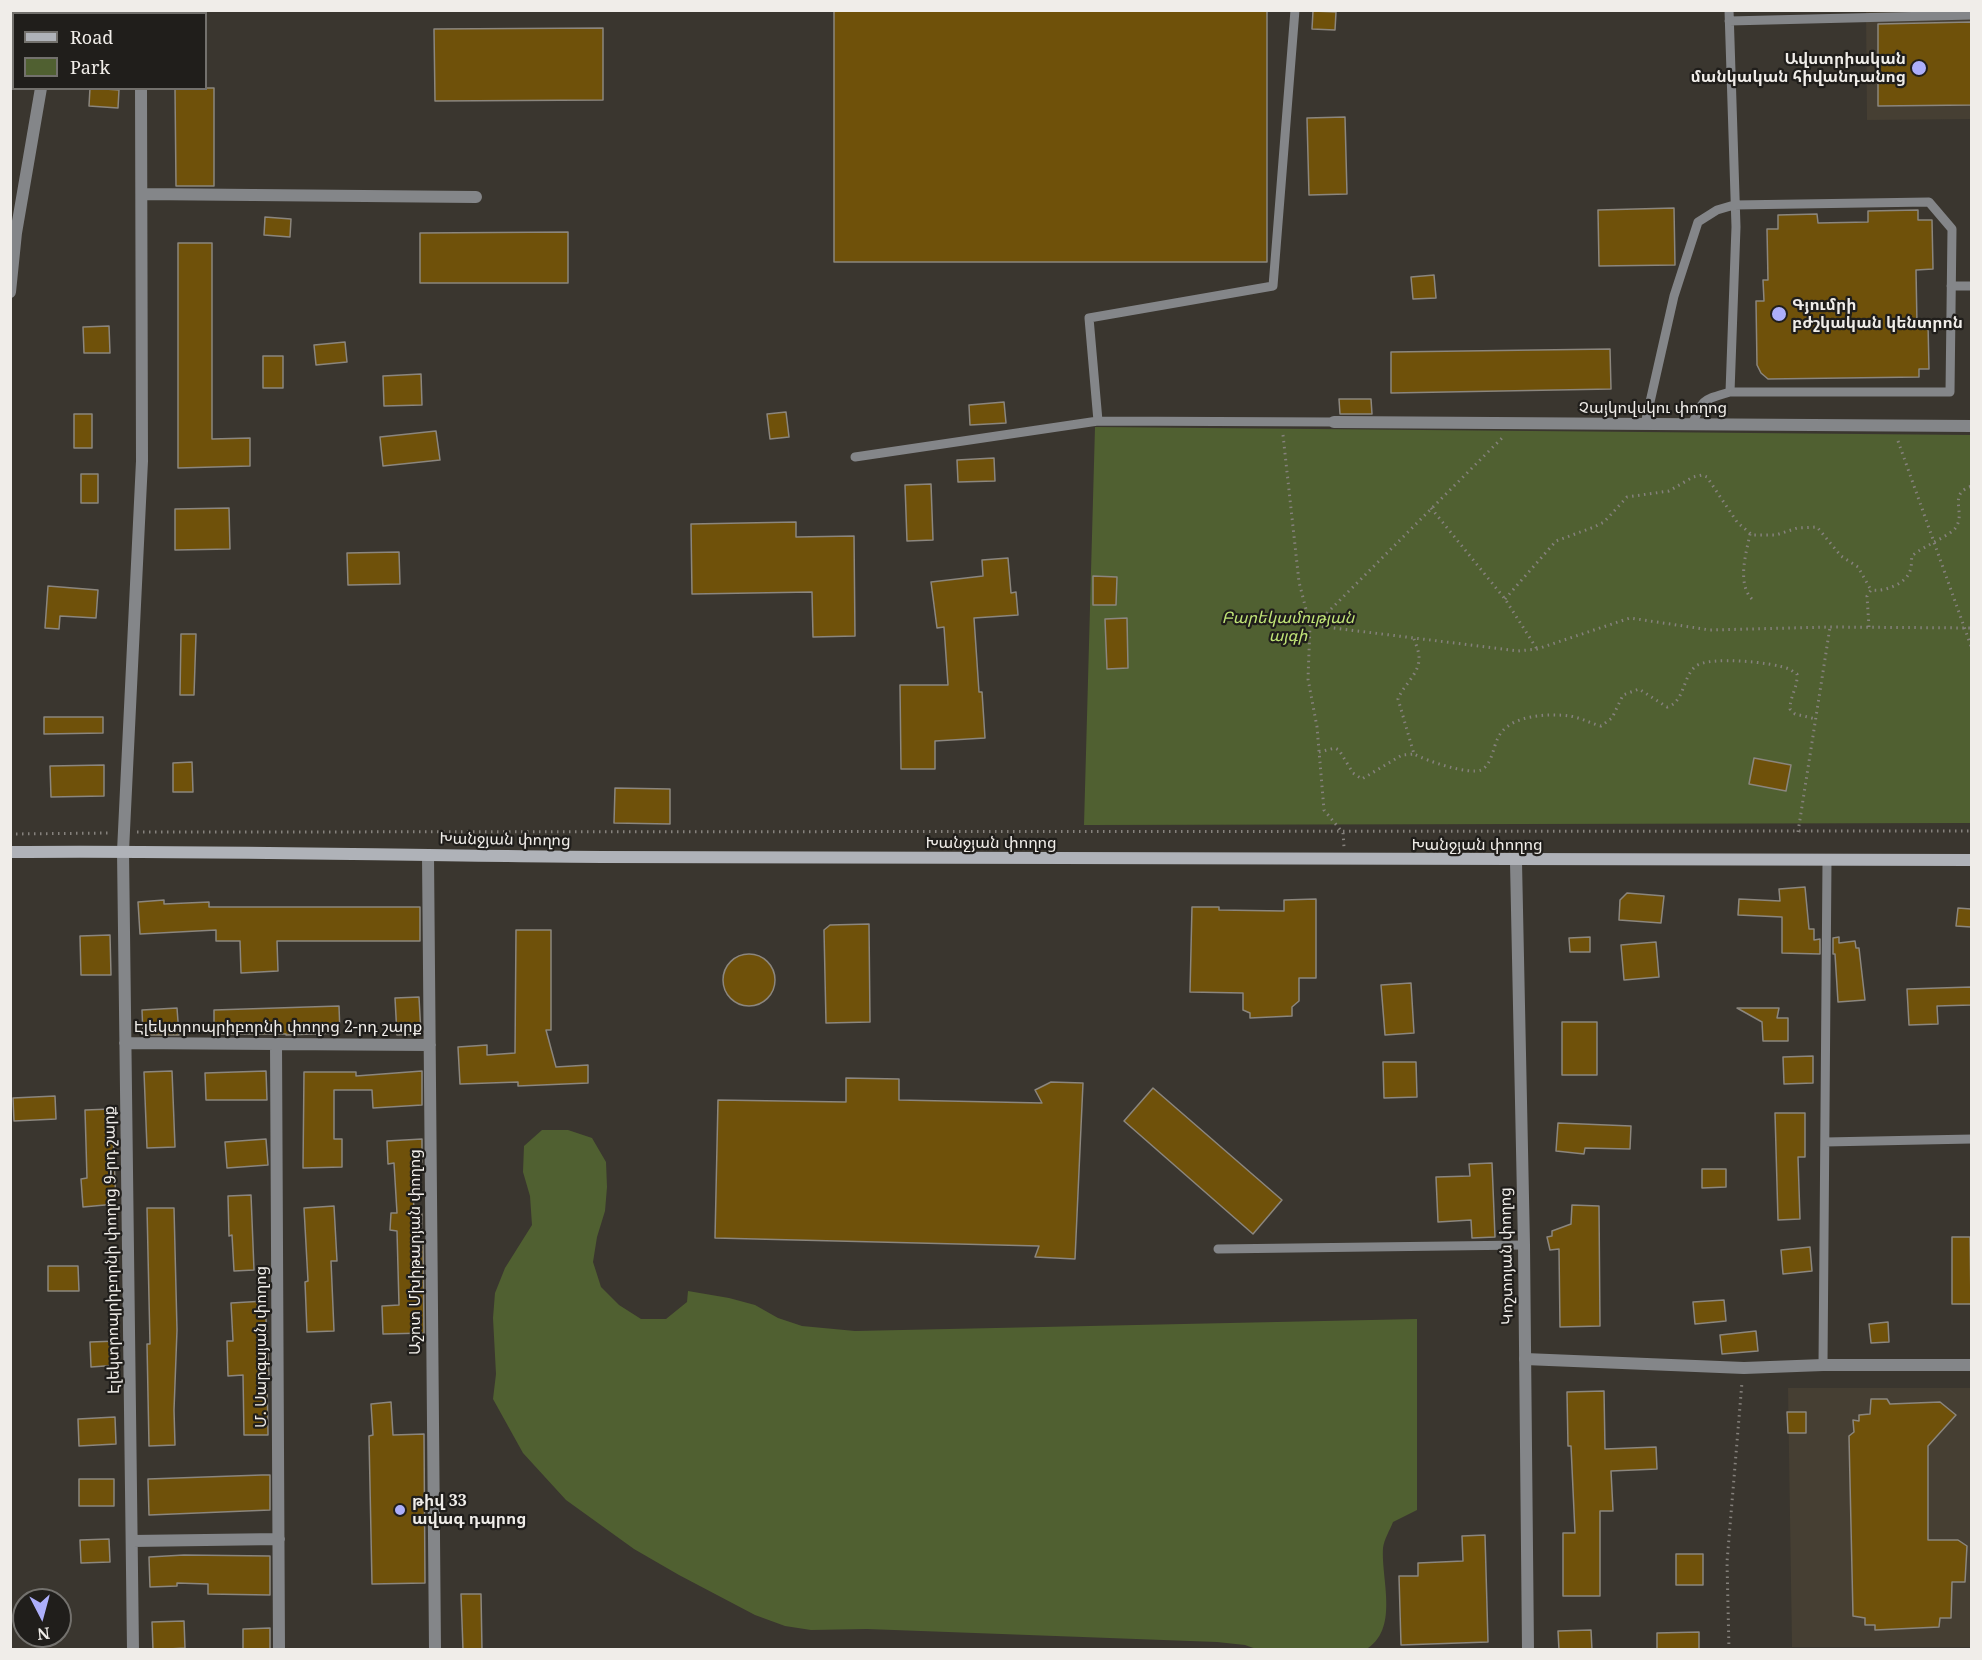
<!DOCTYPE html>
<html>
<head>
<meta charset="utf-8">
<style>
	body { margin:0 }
	#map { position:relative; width:1982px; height:1660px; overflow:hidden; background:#3a362f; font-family:"Noto Serif",serif }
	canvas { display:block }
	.frame { position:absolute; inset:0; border:12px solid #f0ede9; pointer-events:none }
	.legend { position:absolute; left:12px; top:12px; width:195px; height:78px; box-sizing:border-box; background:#201e1b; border:2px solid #73716d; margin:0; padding:8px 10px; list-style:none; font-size:18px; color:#f0ede9 }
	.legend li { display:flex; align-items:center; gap:12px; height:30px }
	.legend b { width:30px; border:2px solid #73716d }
	.north { position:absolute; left:12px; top:1588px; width:60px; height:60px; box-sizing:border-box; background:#201e1b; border:2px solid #73716d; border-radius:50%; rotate:174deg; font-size:16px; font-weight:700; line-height:24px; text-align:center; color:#f0ede9 }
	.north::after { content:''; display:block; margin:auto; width:21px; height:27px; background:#adaffb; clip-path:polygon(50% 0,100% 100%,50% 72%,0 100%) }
</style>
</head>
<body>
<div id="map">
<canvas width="1982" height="1660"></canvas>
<div class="frame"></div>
<ul class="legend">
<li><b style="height:8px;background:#afb2b8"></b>Road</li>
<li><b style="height:16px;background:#506031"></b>Park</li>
</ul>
<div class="north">N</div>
</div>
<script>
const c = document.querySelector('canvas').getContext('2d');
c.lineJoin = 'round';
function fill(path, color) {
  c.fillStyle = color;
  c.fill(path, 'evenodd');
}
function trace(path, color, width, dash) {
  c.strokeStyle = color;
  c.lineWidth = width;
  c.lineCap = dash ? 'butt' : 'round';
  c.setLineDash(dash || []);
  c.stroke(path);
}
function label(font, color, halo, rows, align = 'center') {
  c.font = font + ' "Noto Serif","Noto Sans Armenian",serif';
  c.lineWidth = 4.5;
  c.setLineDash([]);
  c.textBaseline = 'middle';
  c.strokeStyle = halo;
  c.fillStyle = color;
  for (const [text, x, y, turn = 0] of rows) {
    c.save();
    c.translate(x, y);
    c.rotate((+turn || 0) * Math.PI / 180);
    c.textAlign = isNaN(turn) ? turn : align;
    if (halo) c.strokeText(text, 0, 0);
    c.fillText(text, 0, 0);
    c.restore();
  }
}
fill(new Path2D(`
	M1866,11h105v108l-104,1z
	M1788,1388h183v259h-179z`), '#463f33');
fill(new Path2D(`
	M1095,427l876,8v388l-887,2z
	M542,1130h26l24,8 14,24 1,25 -2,24 -8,26 -4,25 8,25 18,18 22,14h25l21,-17 1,-11 41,7 26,7 23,13 24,8 53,5 562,-12v191l-24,12c-3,8 -9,17 -10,26 -2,32 17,82 -18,102h-106l-14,-5 -28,-3 -350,-13 -56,1 -26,-4 -30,-11 -76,-40 -45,-26 -68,-49 -43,-47 -30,-54 3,-25 -3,-56 2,-25 10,-25 27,-43 -2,-29 -7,-24 1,-26z`), '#506031');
const building = new Path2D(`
	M834,10h433v252h-433z
	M1313,11l23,1 -1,18 -23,-1z
	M1971,22v83l-93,1v-82z
	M603,28v72l-168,1 -1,-72z
	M90,88l29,2 -1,18 -29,-2z
	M175,88h39v98h-38z
	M1345,117l2,77 -38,1 -2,-77z
	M1674,208l1,57 -76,1 -1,-56z
	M1918,210v10h14l1,49 -17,1 1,55 11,-1 1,45h-10v8l-151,2 -7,-6 -4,-8 -1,-64h8l-1,-21h5l-1,-51h11v-14l39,-1 1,9 50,-1v-11z
	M265,217l26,2 -1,18 -26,-2z
	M568,232v51h-148v-50z
	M178,243h34v196l38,-1v28l-72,2z
	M1434,275l2,23 -23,1 -2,-22z
	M109,326l1,27h-26l-1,-26z
	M345,342l2,20 -31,3 -2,-20z
	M1610,349l1,40 -220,4v-41z
	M263,356h20v32h-20z
	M421,374l1,31 -38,1 -1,-30z
	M1339,399h32l1,15h-32z
	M1004,402l2,21 -36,2 -1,-20z
	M786,412l3,25 -19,2 -3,-25z
	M74,414h18v34h-18z
	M436,431l4,29 -57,6 -3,-29z
	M994,458l1,23 -37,1 -1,-22z
	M81,474h17v29h-17z
	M931,484l2,56 -26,1 -2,-56z
	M229,508l1,41 -55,1v-41z
	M796,522v15l58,-1 1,100 -42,1 -1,-45 -120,2 -1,-70z
	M399,552l1,32 -52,1 -1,-32z
	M1008,558l3,35 5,-1 2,23 -44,3 5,74h3l3,46 -50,3v28h-34l-1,-84h48l-4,-58 -7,1 -6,-46 52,-6 -1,-16z
	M1093,576l24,1 -1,28h-23z
	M48,586l50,4 -2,28 -36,-2 -1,13 -14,-1z
	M1127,618l1,50 -21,1 -2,-50z
	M181,634h15l-2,61h-14z
	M44,717h59v16l-59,1z
	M1754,758l37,7 -5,26 -37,-7z
	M192,762l1,30h-20v-29z
	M104,765v31l-53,1 -1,-31z
	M615,788l55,1v35l-56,-1z
	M1805,887l4,42h5v11l6,-1v15l-38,-1v-36l-44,-2 1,-16 41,2 -1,-12z
	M1627,893l37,3 -3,27 -42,-3 1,-20z
	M1316,899v79h-17v23l-7,6v9l-42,2v-5l-7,-3v-17l-53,-1 2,-85h27v3l65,1v-11z
	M164,900v4l45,-2v5h211v34h-143l1,30 -37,2 -1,-32h-24v-11l-76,4 -2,-32z
	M1958,908l13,1v18l-15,-1z
	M869,924l1,98 -44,1 -2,-93 6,-5z
	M516,930h35v100h-5l10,37 32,-2v18l-70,3v-4l-58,2 -2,-37 29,-2v10l28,-2z
	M110,935l1,40h-30l-1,-39z
	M1590,937v15h-20l-1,-14z
	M1839,937v6l16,-2 1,7h3l6,52 -27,2 -3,-48h-2v-16z
	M1656,942l3,35 -35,3 -3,-35z
	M723 980a26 26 0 1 1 52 0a26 26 0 1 1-52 0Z
	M1411,983l3,50 -29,2 -4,-50z
	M1971,987v18l-34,1 1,18 -29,1 -2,-36z
	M419,997l2,37 -24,1 -2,-37z
	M339,1006l1,27 -54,2v-1h-72v-24z
	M177,1008l2,27h-36l-1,-25z
	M1737,1008h42l-2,10h11v23h-25l-1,-19z
	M1562,1022h35v53h-35z
	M1813,1056v27l-29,1 -1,-27z
	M1383,1062h33l1,35 -33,1z
	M172,1071l3,76 -28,1 -3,-76z
	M266,1071l1,29h-61l-1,-27z
	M422,1071v34l-49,3 -1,-18h-38v49h8v28l-39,1 1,-96h52v4z
	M846,1078l53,1v21l143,3 -7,-13 16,-8 32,1 -8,176 -40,-2 4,-11 -324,-8 3,-138 128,2z
	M1153,1088l129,112 -29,34 -129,-113z
	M55,1096l1,23 -42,2 -1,-23z
	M112,1109l4,95 -33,3 -2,-28 6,-1 -2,-68z
	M1775,1113h30v44h-7l2,62 -22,1z
	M1558,1123l73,3 -1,23 -45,-1 -1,6 -28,-3z
	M266,1139l2,26 -41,3 -2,-26z
	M422,1139v23h-10l2,51 8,1 -1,26h2l1,93 -41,1 -1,-28 17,-1 -2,-74 -7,-1 1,-17h6l-3,-50 -6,1 -1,-23z
	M1492,1163l3,74 -23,1 -1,-18 -33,2 -2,-45 34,-1 -1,-12z
	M1702,1169h24v18l-24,1z
	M251,1195l3,75 -20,1 -2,-36 -3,1 -1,-40z
	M1572,1205l27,1 1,120 -40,1 -1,-78 -9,1 -3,-13 5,-1v-5l19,-7z
	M334,1206l3,55h-6l3,70 -27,1 -2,-50 3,-1 -4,-73z
	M147,1208h27l3,122 -3,80 1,35 -26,1 -2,-102h3z
	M1952,1237h18l1,67h-19z
	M1810,1247l2,24 -29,3 -2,-24z
	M48,1266h30l1,25h-31z
	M1724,1300l2,21 -31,3 -2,-22z
	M265,1301l4,74h-2l1,60h-24l-1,-60 -15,1 -1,-35h6l-2,-38z
	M1888,1322l1,20 -18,1 -2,-19z
	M1756,1331l2,20 -36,3 -2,-19z
	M118,1341l1,24 -28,2 -1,-25z
	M1604,1391l1,58 51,-2 1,22 -46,2 2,40h-13v85h-37v-63h12l-4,-87h-3l-1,-54z
	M1871,1399h16l3,5 50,-2 16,13 -28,31v94h30l9,6 -2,36h-13l-1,36h-11l-1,9 -64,3v-5h-10v-7l-12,-2 -4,-180 5,-4 -1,-12 6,1v-6l11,-1z
	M391,1402l2,33 31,-1 1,149 -53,1 -3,-148 4,-1 -2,-31z
	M1787,1412h19v21h-18z
	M115,1417l1,27 -37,2 -1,-27z
	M262,1475h8v35l-121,5 -1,-36z
	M79,1479h35v27h-35z
	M1485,1535l3,107 -87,3 -2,-69h19v-13l45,-2 -1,-25z
	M109,1539l1,23 -29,1 -1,-23z
	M1676,1554h27v31h-27z
	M184,1555l86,1v39l-62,-1v-10l-31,-1v3l-27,1 -1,-30z
	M461,1594h20l1,56h-19z
	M184,1621l1,27 -32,2 -1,-28z
	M270,1628v22h-27v-21z
	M1591,1630l1,20h-33l-1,-19z
	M1699,1632v18h-42v-17z`);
fill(building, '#6f510a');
trace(building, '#8b867e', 1.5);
trace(new Path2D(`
	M1283,435l16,147 11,43 -2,54 9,48 7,83 19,23 1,14
	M1898,441l74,208
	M1431,508l74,91 32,50
	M1750,534c-4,20 -14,52 4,67
	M1505,599l51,-58 38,-14 10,-5 23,-25 42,-6 24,-14 9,-2 5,2 30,45 15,13h24l21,-7 20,-1 24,29 17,11 13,23
	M1310,625l208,26 19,-2 93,-31 80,12 120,-3 142,1
	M1314,626l188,-188
	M1869,627l-2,-31 4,-6c13,2 35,-6 39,-19 2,-5 1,-10 2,-15 11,-10 40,-21 44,-29 10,-15 -9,-33 16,-41
	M1414,639c2,5 5,13 5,18 1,17 -16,28 -21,42l16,55c13,7 54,21 67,16 11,-5 12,-23 17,-32 10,-23 50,-25 72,-22 11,2 20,7 31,10l11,-8 11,-23 16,-6 28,18c18,-5 15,-30 29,-41 13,-10 77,-4 93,3 1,0 7,5 8,5 1,13 -7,22 -7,35l5,5 21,5
	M1319,752l16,-4 4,2 14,23 9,6 40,-24 12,-1
	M137,832l1835,-1
	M1798,832l32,-205
	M10,834l100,-1
	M1729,1650l-2,-88 15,-180`), '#85817c', 3, [1.5, 4.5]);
trace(new Path2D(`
	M1295,10l-22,276 -184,32 9,103 236,1
	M1729,10l7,217 -6,165
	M1729,21l243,-6
	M1951,286h21
	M1645,424l29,-128 24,-74 19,-12 17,-5 195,-3 23,27 -2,163h-220c-27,8 -27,6 -38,33
	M855,457l243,-36
	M1825,1142l147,-3
	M1218,1249l306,-4
	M1823,1365l4,-504`), '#848689', 9);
trace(new Path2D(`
	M21,10l1,4
	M140,10v4
	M142,194l334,3
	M10,292l6,-59 25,-145
	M1334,422l638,4
	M428,855l7,795
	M125,1043l305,2
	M276,1044l3,606
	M1525,1359l219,9 79,-3h149
	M132,1541l147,-2
	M133,1650l-10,-799 19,-390 -1,-373`), '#848689', 12);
trace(new Path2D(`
	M1516,862l8,383 4,405`), '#848689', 12);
trace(new Path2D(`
	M10,852c198,-2 395,4 592,5 456,5 913,6 1370,3`), '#afb2b8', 12);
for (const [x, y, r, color] of [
	[1919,68,8,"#adaffb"],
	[1779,314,8,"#adaffb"],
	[400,1510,6,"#adaffb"]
]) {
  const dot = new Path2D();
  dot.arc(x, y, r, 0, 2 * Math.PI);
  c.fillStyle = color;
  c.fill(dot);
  trace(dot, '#201e1b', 2);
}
label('bold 16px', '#f0ede9', '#201e1b', [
	["Ավստրիական",1906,59,"right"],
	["մանկական հիվանդանոց",1906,77,"right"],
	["Գյումրի",1792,305],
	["բժշկական կենտրոն",1792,323],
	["թիվ 33",412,1501],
	["ավագ դպրոց",412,1519]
], 'left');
label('16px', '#f0ede9', '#201e1b', [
	["Չայկովսկու փողոց",1653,408],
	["Խանջյան փողոց",505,840,1],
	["Խանջյան փողոց",991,843],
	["Խանջյան փողոց",1477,845],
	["Էլեկտրոպրիբորնի փողոց 2-րդ շարք",278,1027],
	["Էլեկտրոպրիբորնի փողոց 9-րդ շարք",112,1250,-91],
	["Աշոտ Մխիթարյան փողոց",415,1252,-90],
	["Կոշտոյան փողոց",1507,1256,-91],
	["Մ. Սարգսյան փողոց",261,1347,-90]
]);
label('italic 16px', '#c0e477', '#201e1b', [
	["Բարեկամության",1288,618],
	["այգի",1288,636]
]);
</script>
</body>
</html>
